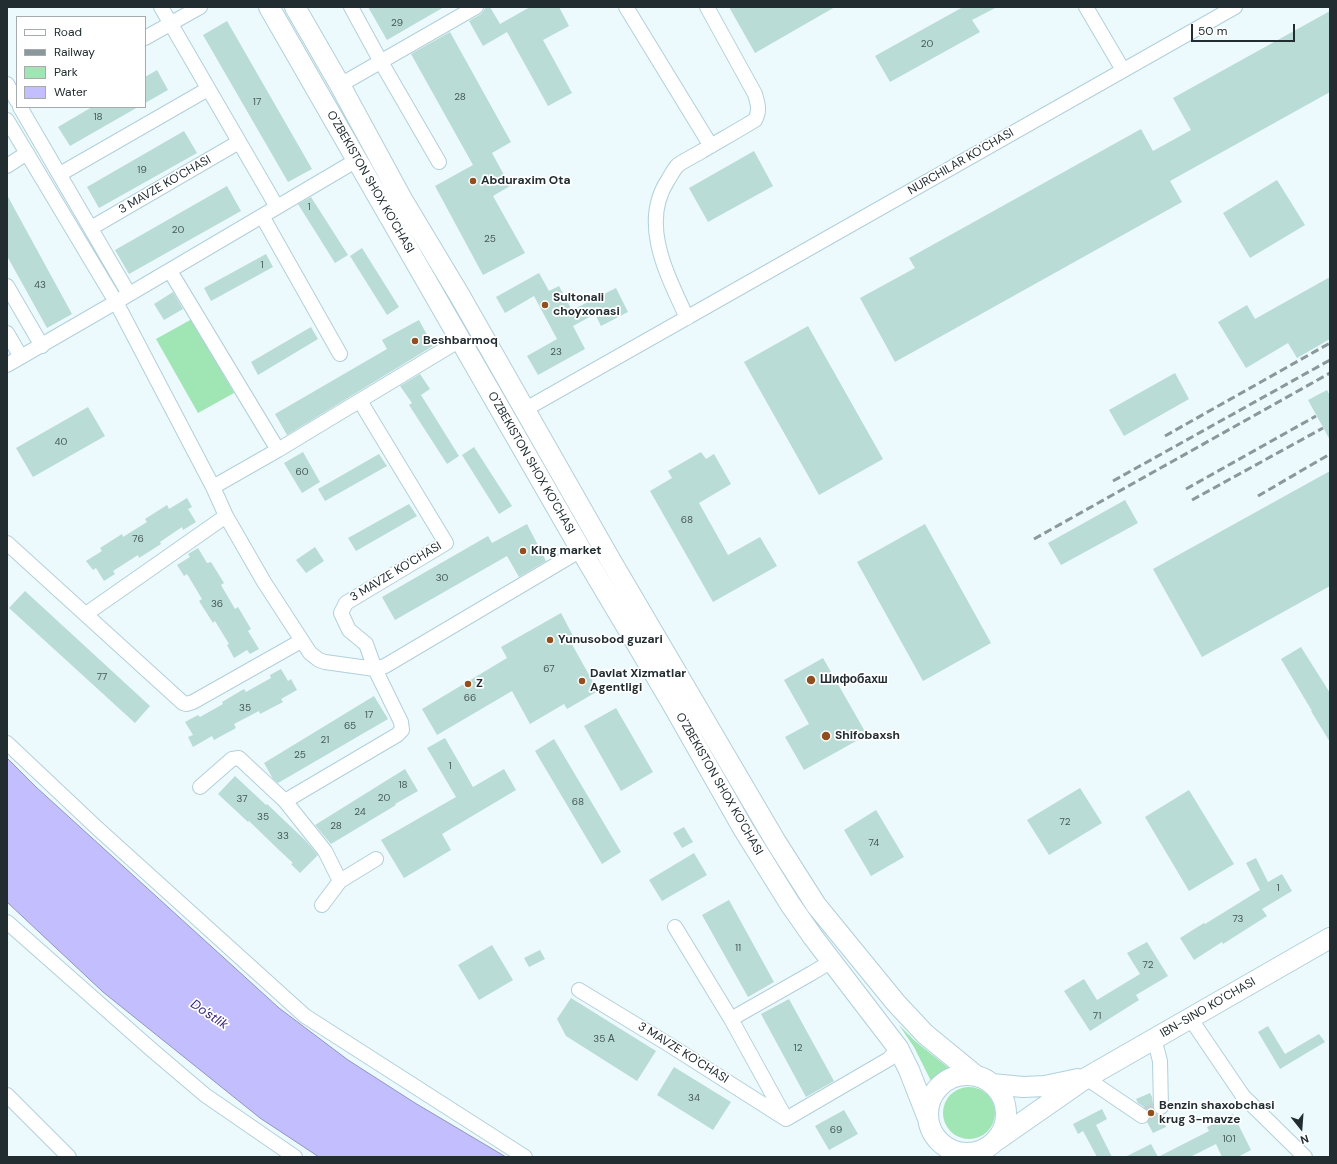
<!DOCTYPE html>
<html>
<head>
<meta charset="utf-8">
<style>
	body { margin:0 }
	#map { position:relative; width:1337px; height:1164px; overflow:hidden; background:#ecf9fd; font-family:"DM Sans",sans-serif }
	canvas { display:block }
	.frame { position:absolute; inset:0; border:8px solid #212d31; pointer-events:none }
	.legend { position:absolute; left:16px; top:16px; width:130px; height:92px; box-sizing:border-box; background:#fff; border:1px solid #a6abad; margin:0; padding:5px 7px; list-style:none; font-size:12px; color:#212d31 }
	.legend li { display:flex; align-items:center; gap:8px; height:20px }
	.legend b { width:20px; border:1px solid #a6abad }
	.north { position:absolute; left:1281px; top:1108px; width:40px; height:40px; -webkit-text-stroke:3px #fff; paint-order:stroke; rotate:163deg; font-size:11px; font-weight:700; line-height:16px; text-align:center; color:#212d31 }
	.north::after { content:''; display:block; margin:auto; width:14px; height:18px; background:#212d31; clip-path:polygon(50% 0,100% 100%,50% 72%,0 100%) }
	.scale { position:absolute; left:1191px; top:24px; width:104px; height:18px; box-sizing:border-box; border:2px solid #212d31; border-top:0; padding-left:5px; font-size:12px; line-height:14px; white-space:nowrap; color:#212d31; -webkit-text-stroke:3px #fff; paint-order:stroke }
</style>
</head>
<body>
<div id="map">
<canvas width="1337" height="1164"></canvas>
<div class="frame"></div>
<ul class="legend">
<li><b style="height:5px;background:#fff"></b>Road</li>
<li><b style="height:5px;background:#8a979b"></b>Railway</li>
<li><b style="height:11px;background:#a0e5b4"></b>Park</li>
<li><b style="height:11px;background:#c3bffe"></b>Water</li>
</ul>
<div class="north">N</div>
<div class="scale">50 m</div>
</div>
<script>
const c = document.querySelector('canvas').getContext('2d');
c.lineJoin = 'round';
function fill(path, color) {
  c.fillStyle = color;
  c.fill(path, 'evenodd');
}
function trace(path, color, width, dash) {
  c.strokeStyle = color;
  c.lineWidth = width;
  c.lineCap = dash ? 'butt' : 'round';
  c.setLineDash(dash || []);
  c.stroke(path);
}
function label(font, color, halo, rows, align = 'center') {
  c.font = font + ' "DM Sans",sans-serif';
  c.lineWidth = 3.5;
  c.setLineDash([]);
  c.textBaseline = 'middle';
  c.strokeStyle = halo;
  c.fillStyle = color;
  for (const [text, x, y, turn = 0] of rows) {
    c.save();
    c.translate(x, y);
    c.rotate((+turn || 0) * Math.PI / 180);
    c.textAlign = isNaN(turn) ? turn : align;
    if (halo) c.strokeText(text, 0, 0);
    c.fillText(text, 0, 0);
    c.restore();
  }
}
fill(new Path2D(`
	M192,319l42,74 -36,20 -42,-74z
	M899,1025l16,16 35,28 -11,5 -8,7 -17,-34z
	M943 1113a26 26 0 1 1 52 0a26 26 0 1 1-52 0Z`), '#a0e5b4');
const water = new Path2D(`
	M7,758l29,29 243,221 69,52 67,43 91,54h-187l-59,-39 -157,-126 -96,-90z`);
fill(water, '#c3bffe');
trace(water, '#9293c0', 1);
fill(new Path2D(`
	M368,7h76l-57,33z
	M486,7h4l10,17 30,-17h29l10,19 -26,14 29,53 -24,13 -41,-74 -24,14 -14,-25 12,-7z
	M729,7h106l-80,46z
	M963,7h34l-25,13 8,12 -90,50 -15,-26z
	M1330,11v81l-160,89 12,21 -287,160 -35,-64 55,-30 -6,-10 232,-129 12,22 38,-21 -18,-32z
	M227,21l85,148 -24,13 -85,-147z
	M450,32l61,110 -19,11 18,33 -17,10 32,57 -42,22 -48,-89 38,-21 -62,-111z
	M157,70l11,20 -23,13v-26z
	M92,107h46l-68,39 -12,-19z
	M184,131l13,22 -98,55 -12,-21z
	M754,151l19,35 -65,36 -19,-34z
	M1277,180l28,45 -55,33 -27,-45z
	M227,186l14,25 -112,63 -14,-24z
	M7,195l65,119 -25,14 -40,-72z
	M311,197l37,58 -13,8 -37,-59z
	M362,248l37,59 -12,8 -37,-59z
	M266,254l7,13 -62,34 -7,-13z
	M539,273l10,18 10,-5 13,24 44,-22 12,24 -27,14 -6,-12 -22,12 12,23 -47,26 -11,-19 30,-17 -23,-43 -29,17 -9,-16z
	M1330,277v62l-33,19 -9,-15 -42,25 -28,-46 29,-17 8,14z
	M173,292l10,17 -19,11 -10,-16z
	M419,320l14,26 -146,89 -12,-21 112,-65 -5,-9z
	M808,326l75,133 -64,36 -75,-133z
	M311,327l7,12 -60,36 -7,-13z
	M1175,373l14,26 -65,37 -15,-26z
	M420,374l10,15 -9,6 38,61 -12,8 -38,-59 3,-2 -12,-17z
	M1327,390l3,6v44l-22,-40z
	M88,407l17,29 -72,41 -17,-29z
	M474,447l38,59 -13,8 -37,-59z
	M303,452l17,30 -18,11 -18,-30z
	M701,452l5,7 8,-5 17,30 -32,19 29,52 32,-18 17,29 -64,36 -63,-111 22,-13 -4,-7z
	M379,454l8,12 -62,35 -7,-12z
	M1330,471v115l-128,71 -49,-88z
	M187,498l5,9 -4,2 8,13 -13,8 -1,-3 -22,15 1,2 -22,14 -1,-3 -25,16 2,3 -11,7 -8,-13 -3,2 -7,-9 16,-10 -2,-3 22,-14 1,3 24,-15 -2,-3 22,-14 2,4z
	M1125,500l13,23 -77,42 -13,-22z
	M409,504l8,12 -61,35 -8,-13z
	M527,524l19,37 -27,16 -12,-21 -112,64 -13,-23 106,-61 4,7z
	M925,524l66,119 -68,38 -66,-119z
	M315,547l9,14 -18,12 -10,-13z
	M198,548l9,15 4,-1 13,21 -3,2 14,24 3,-2 13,22 -3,2 11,18 -9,5 -3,-4 -13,8 -7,-13 2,-1 -14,-23 -2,2 -14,-22 3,-2 -15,-25 -3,2 -7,-11 13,-8 -2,-3z
	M25,591l125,115 -15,17 -126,-115z
	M561,613l12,23 -4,3 29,52 -31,18 -3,-5 -34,20 -18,-33 -75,44 -15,-26 85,-51 -6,-11z
	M1301,647l29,46v49l-19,-31h1l-31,-52z
	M823,658l44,77 -63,35 -19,-33 24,-13 -25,-44z
	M281,669l7,12 3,-2 6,11 -16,9 2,3 -23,12 -1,-3 -25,13 2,4 -22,12 -2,-4 -19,11 -5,-10 5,-2 -8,-13 13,-7 2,2 23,-13 -1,-2 22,-13 2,3 25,-14 -1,-3z
	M374,696l14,23 -110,64 -5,-4 -9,-16z
	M616,708l37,64 -32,19 -37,-65z
	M445,738l28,49 31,-18 12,21 -74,44 9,16 -47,28 -23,-38 75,-43 -29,-49z
	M554,739l67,113 -19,12 -67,-113z
	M405,769l13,22 -23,13 1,1 -65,39 -16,-19z
	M235,776l31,29 1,-1 39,37 12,14 -18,18 -9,-9 2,-1 -13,-12 -31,-30 -1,1 -30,-28z
	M1080,788l22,35 -53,32 -22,-35z
	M1189,790l45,74 -45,27 -44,-74z
	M876,810l28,47 -33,19 -27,-46z
	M684,827l9,15 -11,6 -9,-15z
	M694,853l13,22 -45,26 -13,-21z
	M1256,858l12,24 14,-8 10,17 -30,18 5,7 -44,28 -1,-2 -28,18 -14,-22 24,-15 1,1 55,-34 -14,-27z
	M729,900l45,82 -26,15 -46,-82z
	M1147,942l21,34 -32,19 3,5 -49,31 -26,-40 20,-12 13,21 43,-26 -13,-21z
	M492,945l21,35 -34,20 -21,-35z
	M540,950l5,9 -16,8 -5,-9z
	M571,998l85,53 -19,30 -71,-45 -9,-17z
	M789,999l45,82 -28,16 -45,-83z
	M1268,1026l17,28 34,-20 6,8 -45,27 -22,-37z
	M674,1067l57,35 -18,28 -56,-35z
	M1150,1093l2,4 2,14 3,3 4,1 5,12 -13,6 -6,-11 3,-5v-4l-3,-4 -9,-6 -2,-4z
	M1102,1109l5,10 -11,6 16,32h-15l-14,-26 -5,3 -5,-10z
	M844,1110l14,24 -29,16 -14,-24z
	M1233,1114l18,36 -13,7h-16l-6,-13 -26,13h-65l26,-13 7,13 51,-26 -2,-4z`), '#b9dcd7');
trace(new Path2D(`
	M1142,1116l19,-9`), '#c3d0d4', 14, [14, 7]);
const street = new Path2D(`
	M161,7l116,200
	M351,7l30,55 58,100
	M626,7l85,139
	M1086,7l37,63
	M145,38l55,-31
	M7,84l10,17
	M340,85l136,-78
	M20,107l109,187
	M7,120l109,182 97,185 13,29 38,66 46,71 9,7 6,2 50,7 10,-3 196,-116
	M7,166l20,-13
	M60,174l148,-85
	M262,216l78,138
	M91,228l148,-86
	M170,271l108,179
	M7,286l35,60
	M687,318c-19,-42 -48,-94 -19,-138 3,-5 6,-11 10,-15 7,-5 16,-9 24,-14 17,-10 35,-20 53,-31 5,-9 3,-16 0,-26l-48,-87
	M7,333l14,24
	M7,365l109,-63 241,-142
	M524,410l711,-403
	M213,487l65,-37 182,-110
	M7,543l176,160 3,1 7,-2 108,-61
	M86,614l140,-98
	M7,743l89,84 209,189 220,141
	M200,787l32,-28 7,-1 46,43 112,-66 5,-5 -1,-8 -26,-53 -9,-25 -17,-14 -8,-17 5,-10 100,-60 -86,-142
	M285,801l40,50 15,30 -18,24
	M340,881l36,-22
	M7,922l145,128 53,45 90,62
	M675,927l56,92
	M579,990l89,54 118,75
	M1190,1018l53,78 62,61
	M1154,1038l6,23 1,46
	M1086,1078l56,38
	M7,1095l62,62
	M785,1117l-54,-98 81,-46 20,-12
	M786,1119l103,-60 9,-11`);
const secondary = new Path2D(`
	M269,7l312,543 89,150 74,130 46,74 23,33 85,111 11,22 18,46
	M295,7l45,78 63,116 57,95 151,265 165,281 40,63 80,98 29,31 50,41
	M928 1114a39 39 0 1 1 78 0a39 39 0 1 1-78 0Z
	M992,1084l31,3 22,-1 33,-7
	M997,1140l89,-62 244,-140`);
trace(street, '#b1d0db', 16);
trace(secondary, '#b1d0db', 22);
trace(street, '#fff', 14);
trace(secondary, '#fff', 20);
trace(new Path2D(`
	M1165,436l165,-93
	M1113,481l217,-121
	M1186,489l130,-73
	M1258,496l72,-42
	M1192,500l131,-72
	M1034,539l296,-166`), '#8a979b', 3, [8, 4]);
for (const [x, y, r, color] of [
	[473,181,4,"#924f1e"],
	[545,305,4,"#924f1e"],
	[415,341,4,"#924f1e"],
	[523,551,4,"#924f1e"],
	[550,640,4,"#924f1e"],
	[811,680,5,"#924f1e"],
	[582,681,4,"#924f1e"],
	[468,684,4,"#924f1e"],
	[826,736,5,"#924f1e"],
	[1151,1113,4,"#924f1e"]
]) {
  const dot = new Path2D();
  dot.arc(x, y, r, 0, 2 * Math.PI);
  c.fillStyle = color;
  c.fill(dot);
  trace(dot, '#fff', 1.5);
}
label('10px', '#47595a', null, [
	["29",397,23],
	["20",927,44],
	["28",460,97],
	["17",257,102],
	["18",98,117],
	["19",142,170],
	["1",309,207],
	["20",178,230],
	["25",490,239],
	["1",262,265],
	["43",40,285],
	["23",556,352],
	["40",61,442],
	["60",302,472],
	["68",687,520],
	["76",138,539],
	["30",442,578],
	["36",217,604],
	["67",549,669],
	["77",102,677],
	["66",470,698],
	["35",245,708],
	["17",369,715],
	["65",350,726],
	["21",325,740],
	["25",300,755],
	["1",450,766],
	["18",403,785],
	["20",384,798],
	["37",242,799],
	["68",578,802],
	["24",360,812],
	["35",263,817],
	["72",1065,822],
	["28",336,826],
	["33",283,836],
	["74",874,843],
	["1",1278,888],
	["73",1238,919],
	["11",738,948],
	["72",1148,965],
	["71",1097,1016],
	["35 А",604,1039],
	["12",798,1048],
	["34",694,1098],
	["69",836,1130],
	["101",1229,1139]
]);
label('12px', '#212d31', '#fff', [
	["NURCHILAR KO'CHASI",961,162,-30],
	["O'ZBEKISTON SHOX KO'CHASI",370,182,60],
	["3 MAVZE KO'CHASI",165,185,-30],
	["O'ZBEKISTON SHOX KO'CHASI",531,463,60],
	["3 MAVZE KO'CHASI",396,572,-31],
	["O'ZBEKISTON SHOX KO'CHASI",719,784,60],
	["IBN-SINO KO'CHASI",1208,1008,-30],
	["3 MAVZE KO'CHASI",683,1053,32]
]);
label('bold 12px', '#212d31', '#fff', [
	["Abduraxim Ota",481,181],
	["Sultonali",553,298],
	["choyxonasi",553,312],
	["Beshbarmoq",423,341],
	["King market",531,551],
	["Yunusobod guzari",558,640],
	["Davlat Xizmatlar",590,674],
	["Agentligi",590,688],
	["Шифобахш",820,680],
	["Z",476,684],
	["Shifobaxsh",835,736],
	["Benzin shaxobchasi",1159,1106],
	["krug 3-mavze",1159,1120]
], 'left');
label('italic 13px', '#331e76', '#fff', [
	["Do'stlik",209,1015,34]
]);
</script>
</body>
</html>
